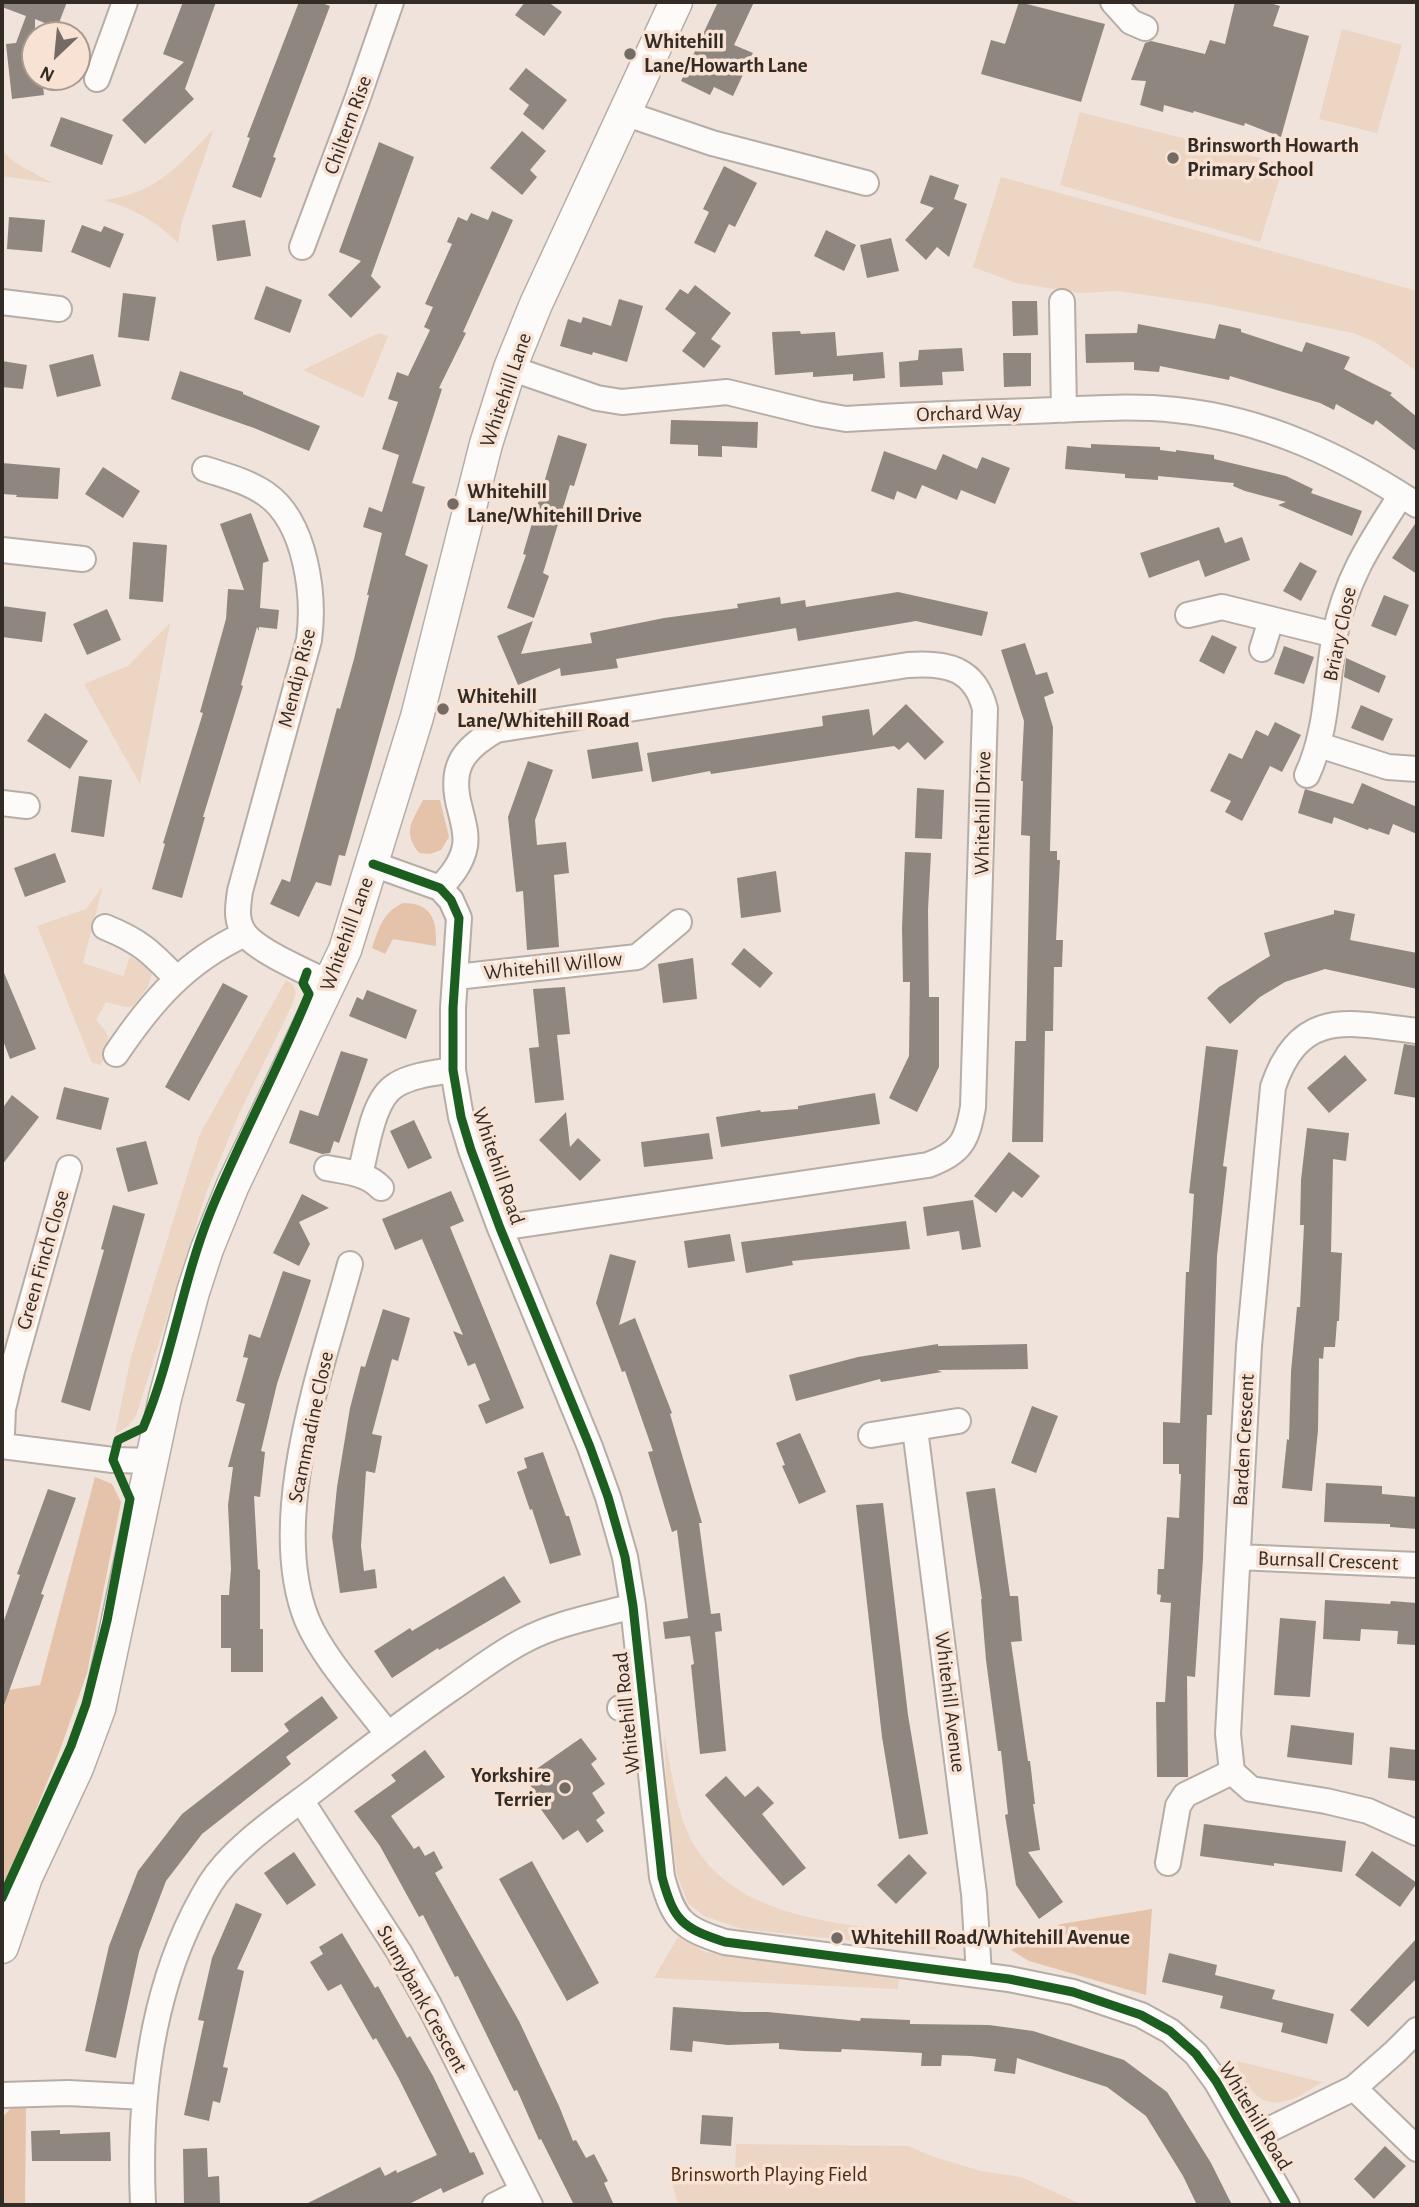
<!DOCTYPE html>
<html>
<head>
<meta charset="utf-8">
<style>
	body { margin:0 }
	#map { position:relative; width:1419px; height:2207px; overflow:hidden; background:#efe3db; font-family:"Alegreya Sans",sans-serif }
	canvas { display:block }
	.frame { position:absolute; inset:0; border:4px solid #332b26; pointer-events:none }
	.north { position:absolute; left:21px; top:21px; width:70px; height:70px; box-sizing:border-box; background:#f7e2d3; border:2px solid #a9998e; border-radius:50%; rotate:206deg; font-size:19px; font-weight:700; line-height:28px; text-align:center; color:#332b26 }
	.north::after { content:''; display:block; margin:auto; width:24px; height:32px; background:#756b65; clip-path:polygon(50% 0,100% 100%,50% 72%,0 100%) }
</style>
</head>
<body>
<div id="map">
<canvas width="1419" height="2207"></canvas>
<div class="frame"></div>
<div class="north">N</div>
</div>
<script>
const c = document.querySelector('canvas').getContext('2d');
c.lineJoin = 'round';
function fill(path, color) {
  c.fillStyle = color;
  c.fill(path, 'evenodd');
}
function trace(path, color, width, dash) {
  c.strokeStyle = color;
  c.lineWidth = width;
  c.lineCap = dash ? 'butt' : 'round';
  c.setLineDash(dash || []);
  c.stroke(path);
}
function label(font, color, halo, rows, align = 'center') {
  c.font = font + ' "Alegreya Sans",sans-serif';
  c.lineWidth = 7;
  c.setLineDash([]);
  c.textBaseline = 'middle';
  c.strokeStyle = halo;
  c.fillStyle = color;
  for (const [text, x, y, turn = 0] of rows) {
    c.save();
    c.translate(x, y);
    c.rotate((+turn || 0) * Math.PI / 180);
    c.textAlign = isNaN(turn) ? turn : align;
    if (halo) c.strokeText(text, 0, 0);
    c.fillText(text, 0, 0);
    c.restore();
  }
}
fill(new Path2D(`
	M1342,29l60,16 -25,88 -58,-14z
	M1080,112l204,52 -24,78 -200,-57z
	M214,129l-32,92 -4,22c-24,-23 -42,-33 -74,-43 54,-7 73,-34 110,-71z
	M2,150l12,12 38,21 -50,-7z
	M1001,177l416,114v80l-42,-29 -22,-9 -145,-29 -90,-13 -38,2 -64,-10 -43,-16z
	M379,333l9,3 -25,62 -60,-28z
	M170,623l-30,161 -56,-100 44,-18z
	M103,886l-20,77 40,13 7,-19 18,9 4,8 -4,13 -15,19 -7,1 -20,-5 -10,18c19,19 13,23 5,45l-9,-2 -55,-137 49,-17z
	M286,980l7,5 3,7 -3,11 -54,111 -33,79 -70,223 -8,10 -13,8 16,-77 69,-223z
	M664,1734c7,34 13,84 31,113 49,77 158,77 238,88l4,15 -195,-21 -38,-13 -16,-13 -11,-28 -10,-76z
	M678,1937l27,15 194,27 -1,10 -244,-11z
	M1237,2061l85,21c-21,14 -49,33 -70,9 -8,-9 -14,-17 -15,-30z
	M736,2144l172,2 26,11 47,14 40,6 62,28h-405l-6,-22 63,-7z`), '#edd5c3');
fill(new Path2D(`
	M423,800h17l9,37 -8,13 -11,4 -11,-1c-17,-22 -7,-31 4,-53z
	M403,903c29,0 34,17 33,43l-43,-7 -8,15 -13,-6c7,-20 11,-36 31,-45z
	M95,1477l17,7 9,18 -34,171 -27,77 -58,145v-204l38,-6z
	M1152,1909l-6,86 -117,-34 -18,-11 50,-26z
	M11,2108h15l-1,97h-23v-87z`), '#e5c3ab');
fill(new Path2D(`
	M2,2h65l-10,26 -22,-9v58h7l2,18 -32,4 -6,-55 10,-1 10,-27 -24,-9z
	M183,2h33l-31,87 9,10 -49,45 -23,-24 62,-58 -21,-8z
	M299,2h20l11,4 -57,151 3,1 -15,40 -29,-11 18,-49 -3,-1z
	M525,2h23l14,10 -18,24 -29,-21z
	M718,2h36l-20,43 19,8 -20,43 -19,-9 -4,8 -29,-14z
	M1019,2l86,22 -24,78 -100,-28 10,-34 14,4z
	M1235,2h31l14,4 -7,20 36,10 -28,101 -36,-14 -1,3 -50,-15 -1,2 -29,-8 -1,7 -23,-7 6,-24 -15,-1 14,-37 6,-2 54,13 5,-14 15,4z
	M526,68l41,32 -24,30 -20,-16 6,-9 -20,-16z
	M61,117l52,18 -11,30 -52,-19z
	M522,131l24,20 -16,19 7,7 -15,18 -32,-27z
	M379,142l35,15 -43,119 10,11 -30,31 -23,-23 33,-34 -22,-9z
	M724,166l33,17 -22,44 -6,-3 -14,29 -21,-10 15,-31 -6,-3z
	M930,175l29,10 -5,14 13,5 -18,53 -12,-10 -11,13 -21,-20 29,-32 -14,-5z
	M492,211l21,9 -50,112 3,1 -27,55 3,1 -30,94 13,4 -20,68 23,10 -83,291 -6,-1 -8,31 -15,-4 -17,35 -29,-13 12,-25 8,3 47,-174 3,1 14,-50 15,-64h-2l15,-62 -19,-6 6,-20 13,5 17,-57 -17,-6 16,-47 -10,-3 9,-27 11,4 22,-46 -6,-3 9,-20 -8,-3 27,-60 -5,-2 11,-25 9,4 4,-8 17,7z
	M9,217l36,3 -3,32 -35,-3z
	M245,220l6,36 -34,5 -5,-36z
	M82,225l19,7 3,-6 20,8 -14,34 -39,-16z
	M826,230l30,15 -12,26 -30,-15z
	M891,238l8,33 -32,7 -7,-33z
	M695,285l36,28 -20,26 10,7 -17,22 -22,-17 14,-18 -31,-24 15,-20 8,5z
	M266,286l36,14 -12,33 -36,-14z
	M123,293l33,4 -7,44 -31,-4z
	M619,299l24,7 -16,56 -34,-10 -1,3 -32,-9 8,-27 13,4 2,-6 28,9z
	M1012,301h25l1,34 -25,1z
	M1138,324l77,15 4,-15 22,5v3l61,20 4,-10 44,15 -6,12 48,24 -2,2 27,22v35l-41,-32 -3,5 -37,-21 -2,6 -14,-7 -90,-27 -1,4 -69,-14 -1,6 -25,-2v-8l-48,1 -1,-29 52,-1z
	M800,331l1,3 34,-2 2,24 46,-4 2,26 -32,3v-7l-40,3v-5l-38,3 -3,-43z
	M962,348l2,23 -22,1 1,13 -43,2 -1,-25 19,-2 1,-10z
	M1003,353h28v33l-27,1z
	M93,354l8,32 -44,11 -8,-32z
	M2,361l25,4 -4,24 -21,-2z
	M180,371l63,21v2l77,32 -11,25 -55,-23 -83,-29z
	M671,420l87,2 -1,26 -35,-2v11l-24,-1v-11l-28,-1z
	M558,435l29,9 -13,42 -4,-1 -27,88 6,3 -15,42 -27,-10 19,-53 -3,-1z
	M1091,444l69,3v3l16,2v-2l38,5v4l72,17 27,13 -2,4 51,18 -10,25 -74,-31 8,-3 -41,-11 -12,-5 1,-3 -76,-7v4l-33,-2v-4l-60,-5 2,-23 24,2z
	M884,451l52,19 7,-16 34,15 5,-12 28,11 -15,36 -34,-14 -4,10 -35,-15 -6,14 -19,-8 -3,9 -23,-9z
	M2,463l58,5 -2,31 -42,-2 1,-2 -15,-1z
	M103,467l37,24 -17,27 -38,-24z
	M251,513l18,48 -6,2 -3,45 19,2 -2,19 -18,-2v4l-2,-4 -16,58 2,1 -40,131h2l-23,81 -30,-9 13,-45 -2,-1 40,-130 -3,-1 26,-93 2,-30 16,1 -24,-66z
	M1417,521v53l-25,-16z
	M1219,527l6,16 17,-6 8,23 -45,17 -6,-17 -50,18 -9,-25z
	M133,542l34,3 -4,57 -34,-3z
	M1300,562l17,9 -16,30 -18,-10z
	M898,592l90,20 -6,24 -66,-15 -118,20 -2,-13 -180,31 2,9 -57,8 -1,-8 -42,17 -21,-49 36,-15 -12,33 71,-11 -2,-10 74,-15 74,-10 -1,-4 43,-7 1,7 24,-4 1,7z
	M1384,595l25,10 -13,31 -25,-10z
	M2,606l44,6 -4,30 -40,-5z
	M107,609l14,31 -34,15 -14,-31z
	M1212,635l25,12 -13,27 -25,-13z
	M1025,643l11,32 11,-3 7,21 -10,4 9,30 -3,124h7v9h3l-4,80h7l-1,27h-8l-1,64h-8l-2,111h-31l3,-101h11l4,-205 -9,-1 2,-54h-2l3,-60 -23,-71z
	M1284,646l30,11 -10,27 -30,-10z
	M1346,658l40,18 -7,17 -35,-16z
	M906,704l38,38 -19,18 -17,-18 -9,8 -5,-4 -183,28 -1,-3 -58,11 -5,-29 176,-27 -1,-10 47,-7 4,27z
	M1361,705l32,14 -10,22 -32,-13z
	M45,713l43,28 -18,28 -43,-28z
	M1275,722l26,13 -19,37 -12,-6 -28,55 -17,-9 6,-11 -21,-10 19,-38 13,6 14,-29 12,6z
	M638,742l5,29 -51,8 -5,-29z
	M528,761l25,9 -18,50 2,25 29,-3 3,31 -15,2 5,72 -32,3 -4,-59 -7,1 -8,-75z
	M79,776l33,4 -8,57 -33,-5z
	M1362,783l55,24v27l-24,-10 -4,11 -20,-7 -1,2 -34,-13 -2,7 -34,-11 7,-24 48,15z
	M917,788l27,2 -2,49 -27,-1z
	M905,852l26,1 -3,57 1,87h10v70l-22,45 -28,-14 20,-42 1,-74h-7l-1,-54z
	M55,853l11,29 -41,15 -11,-29z
	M776,871l5,41 -40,6 -4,-40z
	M1334,910l21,4 -5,26 67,13v36l-92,-20 -40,13 -25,15 -30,27 -23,-26 12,-11 51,-31 -6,-23 70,-19z
	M744,948l29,25 -13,15 -29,-24z
	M693,958l4,41 -34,4 -5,-39z
	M2,968l34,81 -26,10 -8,-21z
	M223,983l25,13 -59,105 -24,-14z
	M565,987l5,47 -13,1 7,65 -29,3 -6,-55 10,-1 -6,-58z
	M367,990l50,20 -11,29 -57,-23 8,-19 6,3z
	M1404,1044l13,2v52l-23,-4z
	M1206,1046l32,4 -15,116 4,1 -10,89 -5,159h-5l-4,144 -8,118 -8,-1 1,101h-31l-1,-75h9l6,-99 -11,-1 1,-7 -4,-1 1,-25h6l3,-52 12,1 2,-44h-2v-10h-16v-42l17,1 6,-151h3l5,-78 -5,-1z
	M341,1051l27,8 -29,84 -5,-2 -4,12 -8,1 -33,-11 11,-33 18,6z
	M1345,1055l22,25 -38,33 -22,-25z
	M64,1087l45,11 -8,32 -45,-11z
	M875,1093l5,31 -159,23 -5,-30 44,-7 1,2 37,-3v-3z
	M12,1095l27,22 -37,48v-56z
	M566,1112l4,35 8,-9 23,22 -21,21 -41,-41z
	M414,1120l18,38 -24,11 -18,-38z
	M1307,1128l42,5 -3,28 -13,-2 -2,93 11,1 -3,68h-2l-2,26h-11l-1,12 -4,-1 -1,72 -6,61 -30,-3 5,-49 2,1 2,-68 6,-65h3l4,-82h-4l1,-45z
	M709,1133l4,26 -69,8 -3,-25z
	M146,1141l12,43 -30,8 -12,-44z
	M1009,1152l31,24 -18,22 -9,-7 -17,22 -22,-17z
	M451,1191l13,30 -14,6 74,181 -38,16 -8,-19 12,-5 -15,-37 -7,3 -15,-35 10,4 -41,-96 -27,11 -13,-31z
	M302,1194l27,14 -30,14 11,22 -11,22 -26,-13z
	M973,1200l8,47 -19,3 -3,-19 -32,5 -4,-29z
	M113,1205l32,9 -55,197 -29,-9 43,-152 -3,-1z
	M906,1221l4,28 -118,12 1,4 -47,8 -5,-31z
	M730,1234l5,27 -47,7 -4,-27z
	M610,1254l26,7 -17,64 16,-7 37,95 -2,1 32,109h-3l12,91 9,-1 2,18 -7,1 11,119 -26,3 -9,-89 3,-1 -4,-28 -25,3 -2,-17 25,-4 -11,-88 -5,2 -24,-80 5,-1 -28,-80 -3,1 -26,-69z
	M283,1271l28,9 -34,104 -16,67 4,1 -5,45 -6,-1 4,73 2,1v59h3v43h-32v-24h-10v-53h8l2,-26 -3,-64 5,-38h-5l17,-63 -9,-3 12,-43 -5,-1 6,-23 11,4z
	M383,1309l27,9 -12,43 -6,-2 -20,75 10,2 -7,37 -9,-2 -5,75 3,25 11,-2 2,19 -37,5 -8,-56 5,-50 13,-79 11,-42 4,1z
	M938,1344v2l89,-2 1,25 -91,1 5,2 -61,10 -1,-3 -84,22 -7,-26 69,-18z
	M1032,1406l26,10 -22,57 -25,-10z
	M800,1433l26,59 -27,12 -17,-38 3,-1 -9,-22z
	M543,1452l23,64h3l12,39 -31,9 -18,-55 -2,1 -13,-38 10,-4 -3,-10z
	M1326,1483l56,3v8l35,3v32l-27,-2v-3l-66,-2z
	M995,1488l15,108h8l4,45 -11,1 17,119h2l5,43h-2l7,46 -12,2 35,50 -24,17 -23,-34 -11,-70 3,-1 -7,-63h-3l-12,-91 -5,-61h1l-16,-107z
	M48,1489l28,9 -35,96 3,1 -40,110h-2v-79l18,-51 -3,-1z
	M883,1503l25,212 20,119 -29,5 -17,-102 -26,-232z
	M504,1576l17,26 -82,48 -1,-2 -46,30 -18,-27 36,-23 2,3z
	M1325,1600l65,4 1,-3 26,2v42l-20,-1 1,-13 -37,-2 -1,12 -37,-2z
	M1280,1618l36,3 -6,76 -36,-2z
	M322,1696l16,22 -52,39 5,7 -89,70 -36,47 -27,71 -23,106 -31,-7 24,-105 29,-75 44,-57 107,-83 -5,-7z
	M1291,1725l63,8 -2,32 -65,-8z
	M581,1738l16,21 -6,5 14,20 -13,9 13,20 -9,7 8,11 -17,12 -9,-13 -15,10 -28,-39 5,-1 -15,-23z
	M1390,1747l27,3v31l-29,-3z
	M425,1750l20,27 -54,39 23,33 5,-3 6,10 9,-5 9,17 -8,5 84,148 40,85 14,35 3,-1 10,18 8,-4 14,27 -4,2 10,22h-40l-33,-66 -2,1 -22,-50 -3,1 -56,-115 -3,1 -32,-62 -4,2 -39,-71 -26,-35 42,-30 -5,-6z
	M726,1776l19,21 13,-11 16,17 -12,11 44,54 -23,18 -78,-91z
	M1204,1824l142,17 -4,31 -68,-9v3l-74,-10z
	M1372,1851l45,32 -17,24 -45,-32z
	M294,1852l22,33 -29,20 -23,-32z
	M909,1854l18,19 -31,31 -19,-19z
	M532,1861l67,122 -32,18 -68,-122z
	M236,1903l26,11 -25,55 7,2 -21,96 5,1 -8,35 -7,-2 -4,20 -25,-6 20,-94 -6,-1 14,-62z
	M342,1933l33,55 3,-2 29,52 3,-2 23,40 37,77 4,-1 10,22 -41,19 -2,-5 -34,17h-103l76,-38 5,9 11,-6 1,3 40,-18 -39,-78 -22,-39 -3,2 -32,-56 -13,7 -18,-29 13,-8 -4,-7z
	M1417,1938v40l-49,49 -18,-17z
	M1169,1953l48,12 -2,10 60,15 -3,9 62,15 -7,30 -46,-12 2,-9 -63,-15 3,-12 -61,-14z
	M673,2007l70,5h25l92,9 1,-3 49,2v4l79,1 44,6 91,29 43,32 44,71 21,42h-35l-14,-29 -37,-60 -39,-29 -90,-29 -2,16 -21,-3 2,-12 -25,-3 -29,-1 -1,11h-20l1,-13 -80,-4 -1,3 -37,-1 -25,-2v-6l-51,2 -35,-4 -1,11 -22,-2z
	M702,2115l31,2 -2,29 -31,-2z
	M60,2130v4l50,-2 1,29h-79l-1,-30z
	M1385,2146l21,20 -32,33 -20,-20z
	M207,2148l1,29 11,-1 1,29h-36l-1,-56z`), '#8f8680');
const minor = new Path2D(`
	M1113,2l18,20 14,6
	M97,79l28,-77
	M624,113l88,30 154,40
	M302,247l55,-147 34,-98
	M2,302l57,7
	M1062,302l2,108
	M510,368l87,30 25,4 105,-10 90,22 29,5c62,-4 124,-6 186,-8 48,-2 97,-6 144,-1 89,9 168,47 241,95
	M205,469c21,7 42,12 61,25 40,28 49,101 43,146l-69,251c-2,15 -5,30 5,43 14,18 64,39 86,50
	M2,550l81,9
	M1188,615l34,-8 113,28
	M1262,649l9,-29
	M1319,745l69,22 29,2
	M1307,775c21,-45 19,-93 28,-141 11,-56 36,-92 66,-139
	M2,803l25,3
	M373,864l67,24 11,12 8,18 -6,90v62l8,47 10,33 29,78 90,219 18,50 17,60 8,49 29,271c12,44 20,51 63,65l284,37 64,13 68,23 29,16 26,23 20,27 71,124
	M440,888c11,-12 22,-25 25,-42 2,-13 -2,-24 -5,-37 -11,-40 1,-59 36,-79l412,-65c38,-3 67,3 77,44l-12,398c-6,34 -12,46 -45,58l-428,63
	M105,927c35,14 46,25 72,52
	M456,977l181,-20 42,-35
	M1417,1031c-68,-8 -117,-24 -144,56l-24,259 -21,388 4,38 19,17 75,12 42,10 49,22
	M116,1054c35,-52 70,-93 129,-120
	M327,1168c20,4 40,5 54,20
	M360,1174c7,-25 12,-75 36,-89 16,-10 39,-12 57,-15
	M350,1264c-27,101 -84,254 -43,356 16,38 55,80 80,113
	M915,1429l59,465 5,80
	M2,1433l1,-24 9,-38 57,-203
	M871,1435l87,-14
	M2,1446l111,14 40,1
	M1238,1557l179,8
	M620,1708l23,-11
	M301,1800l98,152 30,53 101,200
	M1168,1863l10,-57 7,-11 47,-23
	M1354,2088l63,61
	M2,2095l66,-2 77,4
	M1250,2139l104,-51 41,-36 22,-22
	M143,2205c-5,-109 9,-226 67,-321 23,-37 72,-69 106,-95 45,-35 90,-69 136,-101 23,-16 46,-34 71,-47 33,-18 74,-25 110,-35
	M495,2205l28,-14`);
const major = new Path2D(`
	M2,1947l24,-70 51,-109 22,-59 66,-311 28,-106 14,-43 26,-64 112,-235 72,-233 69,-273 24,-76 26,-64 140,-302`);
trace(minor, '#b6ada6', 28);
trace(major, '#b6ada6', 35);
trace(minor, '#fdfbfa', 24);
trace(major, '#fdfbfa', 32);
trace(new Path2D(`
	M373,864l67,24 11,12 8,18 -6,90v62l8,47 10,33 29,78 90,219 18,50 17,60 8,49 29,271c12,44 20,51 63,65l284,37 64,13 68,23 29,16 26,23 20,27 71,124
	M2,1898l69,-152 15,-42 21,-83 23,-122 -17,-39 5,-20 25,-12c29,-69 39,-145 67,-215 30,-74 69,-145 99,-219l-6,-11 4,-11`), '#1b5e20', 9);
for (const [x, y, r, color] of [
	[630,54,7,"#756b65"],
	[1173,158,7,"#756b65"],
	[453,504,7,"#756b65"],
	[443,709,7,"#756b65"],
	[565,1788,7,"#756b65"],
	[837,1938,7,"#756b65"]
]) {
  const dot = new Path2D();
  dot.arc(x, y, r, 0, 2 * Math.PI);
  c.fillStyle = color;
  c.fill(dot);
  trace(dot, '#f7e2d3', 2.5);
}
label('bold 21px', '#332b26', '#f7e2d3', [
	["Whitehill",644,42],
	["Lane/Howarth Lane",644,66],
	["Brinsworth Howarth",1187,146],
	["Primary School",1187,170],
	["Whitehill",467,492],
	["Lane/Whitehill Drive",467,516],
	["Whitehill",457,697],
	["Lane/Whitehill Road",457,721],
	["Yorkshire",551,1776,"right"],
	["Terrier",551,1800,"right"],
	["Whitehill Road/Whitehill Avenue",851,1938]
], 'left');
label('21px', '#332b26', '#f7e2d3', [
	["Chiltern Rise",348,125,-70],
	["Whitehill Lane",506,390,-71],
	["Orchard Way",969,413,-2],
	["Briary Close",1340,634,-78],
	["Mendip Rise",297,678,-76],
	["Whitehill Drive",983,813,-89],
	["Whitehill Lane",347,934,-70],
	["Whitehill Willow",553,966,-6],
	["Whitehill Road",498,1166,71],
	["Green Finch Close",43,1260,-74],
	["Scammadine Close",311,1427,-78],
	["Barden Crescent",1244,1440,-87],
	["Burnsall Crescent",1328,1561,2],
	["Whitehill Avenue",950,1702,83],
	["Whitehill Road",627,1713,-96],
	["Sunnybank Crescent",422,1999,61],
	["Whitehill Road",1255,2116,59]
]);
label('21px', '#4e2c0f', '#f7e2d3', [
	["Brinsworth Playing Field",769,2175]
]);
</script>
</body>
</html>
